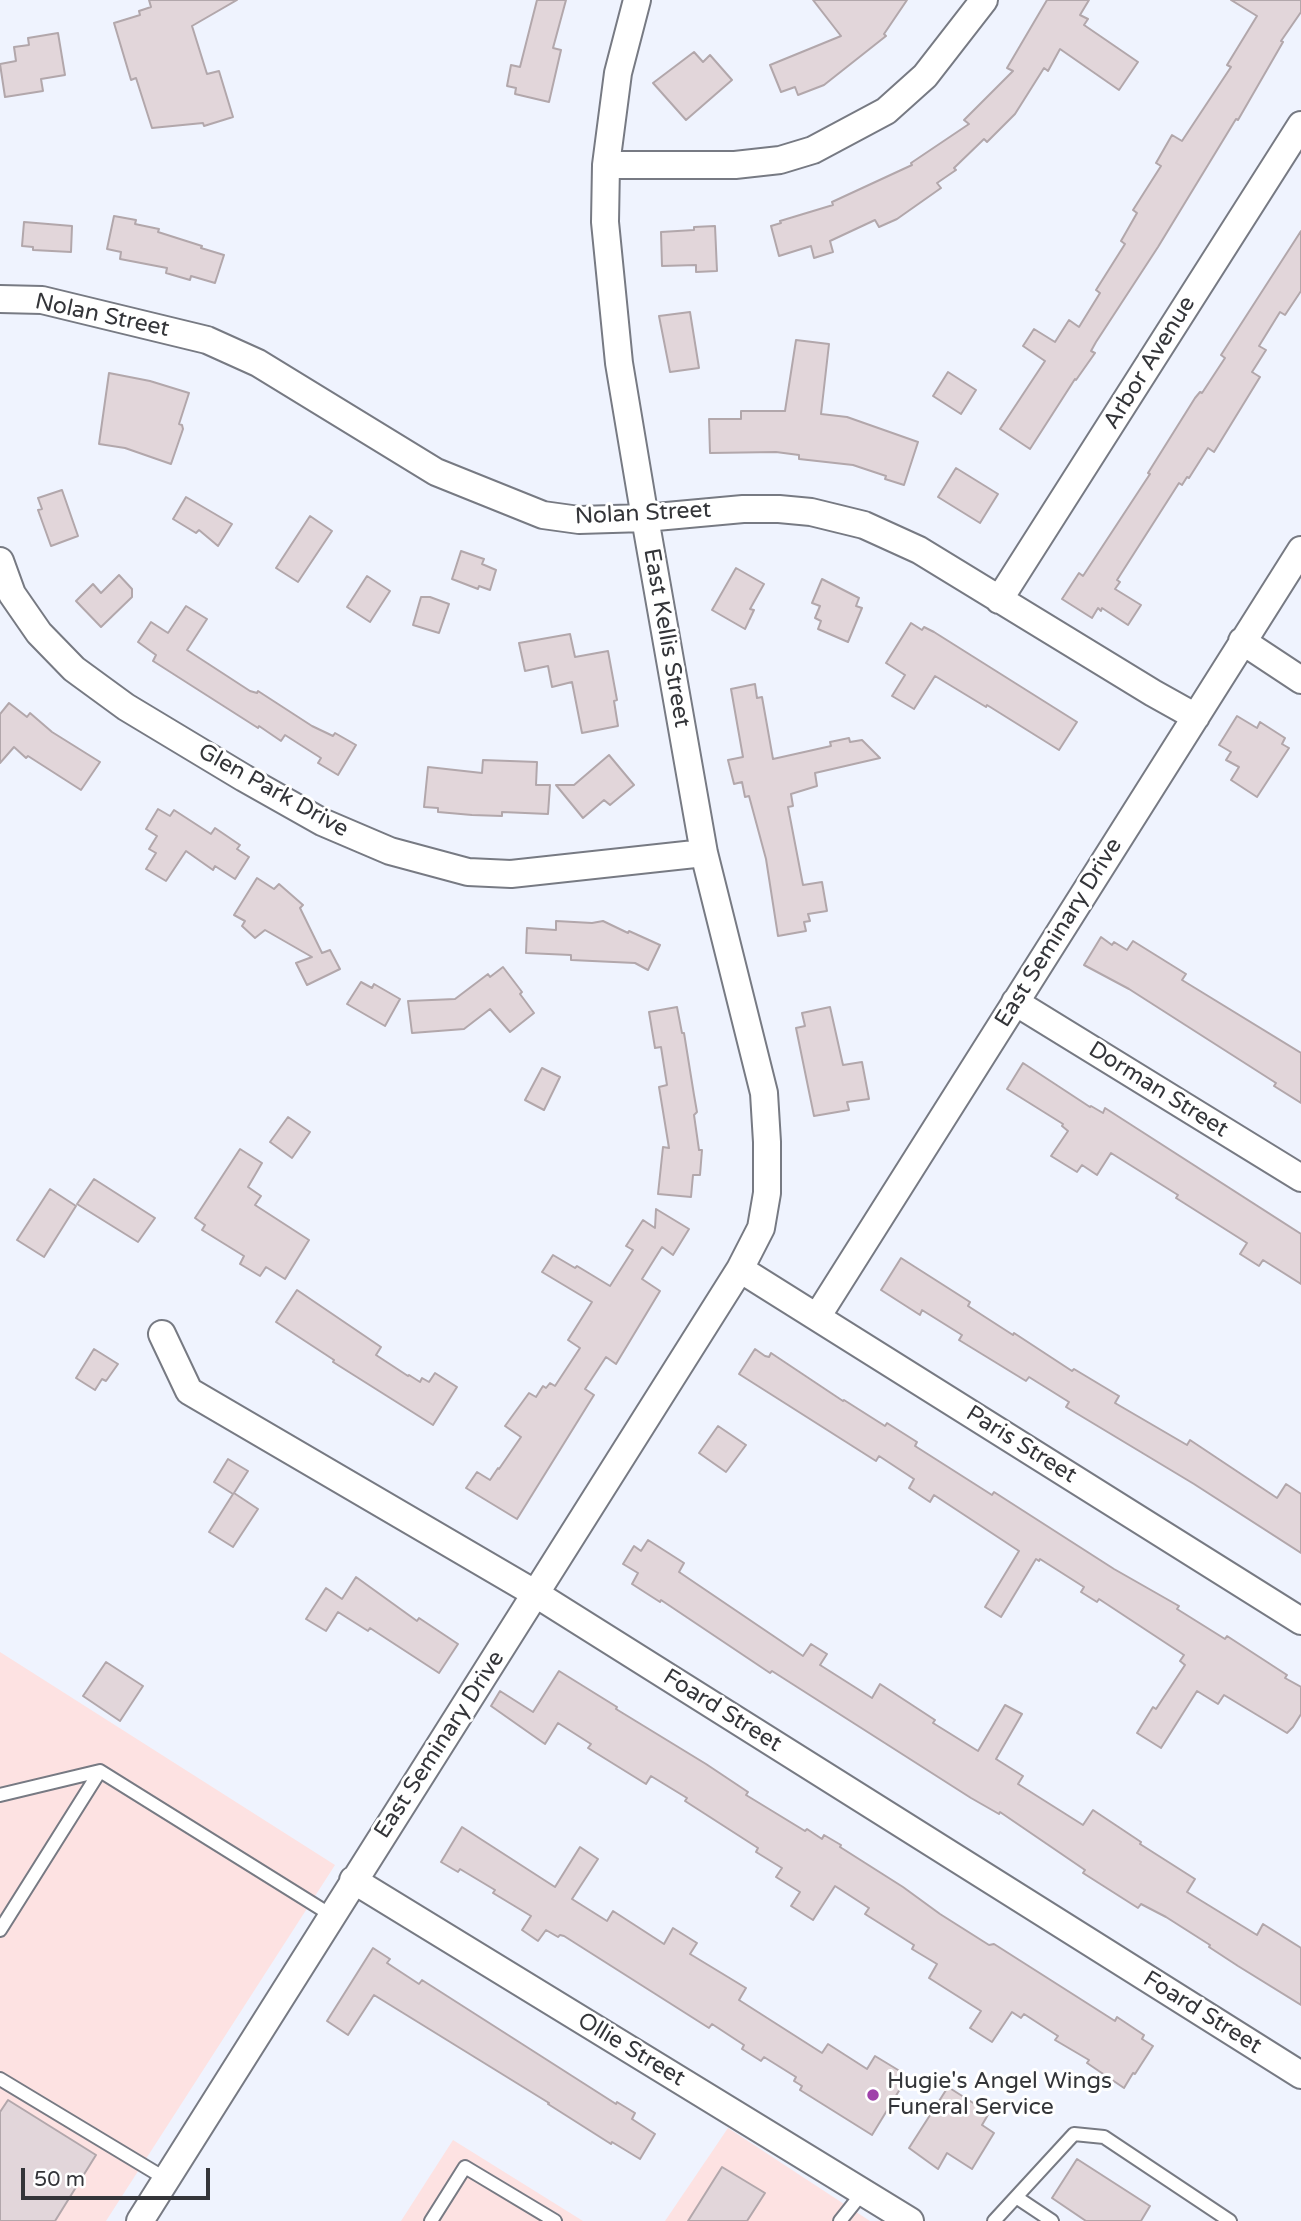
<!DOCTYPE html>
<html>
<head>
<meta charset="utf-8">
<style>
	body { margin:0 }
	#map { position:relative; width:1301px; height:2221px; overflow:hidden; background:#eff3fe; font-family:"Varela Round",sans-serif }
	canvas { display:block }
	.scale { position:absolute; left:21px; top:2168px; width:189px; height:32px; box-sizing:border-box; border:4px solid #343539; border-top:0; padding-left:9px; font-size:21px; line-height:24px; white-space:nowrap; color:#343539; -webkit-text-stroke:5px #fff; paint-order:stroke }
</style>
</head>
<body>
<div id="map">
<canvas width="1301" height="2221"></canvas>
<div class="scale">50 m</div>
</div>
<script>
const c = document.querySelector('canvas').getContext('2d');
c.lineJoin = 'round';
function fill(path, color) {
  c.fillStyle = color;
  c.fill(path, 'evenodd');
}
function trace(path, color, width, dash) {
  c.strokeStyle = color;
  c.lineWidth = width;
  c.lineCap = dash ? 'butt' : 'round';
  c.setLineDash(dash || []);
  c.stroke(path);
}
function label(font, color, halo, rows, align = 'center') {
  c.font = font + ' "Varela Round",sans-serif';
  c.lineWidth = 6;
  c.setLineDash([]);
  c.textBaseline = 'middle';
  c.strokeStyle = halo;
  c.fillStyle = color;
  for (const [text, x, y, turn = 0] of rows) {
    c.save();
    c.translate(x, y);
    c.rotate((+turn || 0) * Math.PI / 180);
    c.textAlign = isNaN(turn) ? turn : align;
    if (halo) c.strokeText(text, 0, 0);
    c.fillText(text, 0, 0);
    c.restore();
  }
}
fill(new Path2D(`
	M0,1652l335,213 -229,356h-106z
	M728,2128l142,93h-205z
	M453,2140l130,81h-182z`), '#fde2e2');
const building = new Path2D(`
	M149,0h88l-45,26 15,48 12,-3 14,46 -29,9 -1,-3 -51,5 -16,-50 -5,2 -17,-57 26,-8 -1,-4 12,-4z
	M537,0h29l-13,48 8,2 -12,52 -34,-8 1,-6 -9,-2 4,-21 9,2z
	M813,0h94l-23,34 2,2 -62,49 -26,10 -3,-8 -14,5 -11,-27 71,-29z
	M1047,0h42l-9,15 8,4 -4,6 54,37 -19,28 -59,-41 -12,22 -4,-3 -29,46 -28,28 -3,-3 -30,29 2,2 -19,13 4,5 -44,31 -18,8 -4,-7 -45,21 3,11 -19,6 -3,-12 -32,10 -8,-30 10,-3 -1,-2 53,-16 -1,-3 80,-37 -1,-2 58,-39 -5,-4 49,-49 -6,-3z
	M1231,0h70v12l-20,29 2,1 -45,78 -2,-1 -78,128 -62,95 -5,9 4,2 -19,27 -1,-1 -45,70 -30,-20 45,-68 -22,-15 11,-17 21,13 14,-22 10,7 21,-34 -4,-3 29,-46 -4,-3 16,-28 -4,-3 28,-44 -5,-3 16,-28 10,6 49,-74 -4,-2 30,-49z
	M58,33l7,42 -24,4 2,12 -38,6 -5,-33 16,-3 -2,-14 15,-2 -1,-7z
	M694,52l9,10 7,-7 22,25 -46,40 -33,-37z
	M114,216l22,4 -1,4 24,5 -1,3 44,14 -1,2 23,7 -9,28 -24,-7 -1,4 -24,-7 1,-5 -47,-9 1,-7 -14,-3z
	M24,222l48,4 -1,26 -38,-2v-3l-11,-1z
	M715,226l2,45 -21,1v-7l-34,1 -1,-34 33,-2v-3z
	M1301,231v60l-16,24 -5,-3 -21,34 7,4 -14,22 8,5 -46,75 -6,-4 -19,30 -2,-1 -5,8 -3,-2 -62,97 3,2 -5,7 26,16 -13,20 -26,-17 -1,3 -3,-3 -6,10 -30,-19 17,-26 4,3 67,-102 -2,-1 47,-75 5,-6 2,1 23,-35 -4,-3z
	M690,312l9,56 -29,4 -11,-56z
	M796,340l33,4 -8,70 26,3 71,25 -14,43 -19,-6 1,-3 -33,-11 -54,-6v-4l-23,-3 -66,1 -1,-34h32v-8h44z
	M948,372l28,18 -15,24 -28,-18z
	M109,373l41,8 39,12 -10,31 3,1 1,4 -12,35 -46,-16 -26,-4z
	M956,468l42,26 -18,29 -42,-26z
	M62,490l16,46 -27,10 -13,-36 4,-1 -4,-11z
	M186,497l46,27 -14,22 -19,-16 -3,3 -23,-14z
	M310,516l22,15 -34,51 -22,-14z
	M461,551l23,8 -2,5 14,6 -6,20 -11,-4 -1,3 -26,-10z
	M736,568l28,16 -14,25 4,1 -9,19 -33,-19z
	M119,575l13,14v8l-31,30 -25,-26 17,-17 8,9z
	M367,576l23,15 -20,31 -23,-15z
	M822,579l37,19 -3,8 6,2 -14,34 -30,-13 3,-8 -6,-3 5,-12 -8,-3z
	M421,597h9l19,7 -10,29 -26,-8z
	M186,606l21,13 -20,31 63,41 7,2 1,-2 54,35 21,10 2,-3 21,12 -18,30 -20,-12 3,-5 -36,-23 -4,6 -22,-15 -1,2 -105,-67 3,-6 -18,-13 13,-20 17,11z
	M911,623l11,7 2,-3 10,5 143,90 -18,28 -72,-45 -1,2 -51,-31 -21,33 -22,-13 13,-21 -19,-12z
	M570,634l5,23 33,-6 9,49 -3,1 4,25 -36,7 -10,-51 -20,5 -4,-21 -23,5 -6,-28z
	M755,684l2,14 5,-1 11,62 58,-13 -1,-4 19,-4 1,4 12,-2 18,18 -65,15 2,13 -26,8 2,12 -5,1 15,78 19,-3 5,29 -19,3 2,7 -6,1 2,9 -28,5 -12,-77 -17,-63 -4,1 -3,-15 -8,2 -6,-24 15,-3 -12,-68z
	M9,703l18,14 3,-4 22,19 48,30 -19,28 -53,-34 -2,2 -12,-11 -14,16v-49z
	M1237,716l20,12 3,-6 25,16 -3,6 7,4 -32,49 -26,-17 8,-13 -13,-7 5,-8 -12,-7z
	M609,755l25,30 -24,20 -6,-5 -21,18 -27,-33h18z
	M483,760l54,2 -1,23h14l-2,29 -46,-2v4l-30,-1 -34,-3v-4l-14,-1 4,-40 54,6z
	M158,809l12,7 4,-6 37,24 4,-6 25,17 -3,4 12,8 -14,22 -20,-13 -2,4 -27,-19 -20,30 -20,-12 10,-16 -7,-4 8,-13 -11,-7z
	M257,878l17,11 5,-5 24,21 -3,3 22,45 8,-3 10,19 -33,16 -11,-22 16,-6 -47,-27 -10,8 -13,-12 3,-5 -11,-6z
	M556,921l36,2 11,-2 25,12 1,-2 31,14 -12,25 -13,-7 -64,-3v-5l-45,-2 1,-25 29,2z
	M1101,937l11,8 2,-3 13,8 6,-9 53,33 -4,6 119,73v50l-27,-17 2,-3 -147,-94 -45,-24z
	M503,967l19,25 -2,2 14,19 -24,19 -20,-23 -26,20 -52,4 -4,-32 47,-2 33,-25 2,3z
	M361,982l11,6 2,-4 26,15 -15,27 -38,-22z
	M677,1007l5,26h2l10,62 3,17 -3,3 5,35h3l-2,25h-7l-2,22 -33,-3 5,-47 6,1 -10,-61 8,-2 -6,-38 -6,1 -6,-36z
	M830,1007l13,58 19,-3 7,37 -22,3 2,8 -35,6 -18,-88 9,-2 -3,-13z
	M1023,1063l67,44 1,-1 12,7 2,-5 196,126v50l-38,-24 -4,6 -19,-12 7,-11 -71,-45 2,-3 -67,-42 -14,22 -15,-10 -5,7 -26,-16 17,-25 -6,-5 1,-2 -56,-35z
	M542,1068l18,9 -16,33 -19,-10z
	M288,1117l22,15 -18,26 -22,-16z
	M240,1149l22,14 -14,24 13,9 -6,9 54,35 -24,39 -19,-12 -6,9 -20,-12 4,-8 -42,-26 3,-5 -10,-7z
	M94,1179l61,39 -17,24 -61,-38z
	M50,1189l26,17 -32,51 -27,-17z
	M656,1209l33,20 -16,26 -11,-8 -20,32 18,12 -44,73 -10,-7 -21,32 9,6 -77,124 -51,-31 11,-16 13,8 8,-12 1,1 22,-32 -16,-11 24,-33 7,4 7,-11 3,2 4,-5 5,3 25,-38 -12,-8 24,-38 -50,-30 11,-17 22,13 2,-2 33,20 23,-36 -7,-4 17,-26 12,8z
	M901,1258l69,44 -2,4 45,29 1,-2 58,38 2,-2 45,27 -4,7 72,42 3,-5 87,58 9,-14 15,10v59l-107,-69 -128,-77 3,-5 -40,-25 -3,4 -67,-41 3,-5 -40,-25 -2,5 -39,-25z
	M297,1290l84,57 -5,8 32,21 1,-1 11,7 2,-4 7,4 6,-9 22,14 -24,38 -100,-63 1,-2 -58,-38z
	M94,1349l24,15 -12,17 -4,-2 -7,11 -19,-12z
	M755,1349l10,7 4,1 2,-4 72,48 1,-1 41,26 2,-3 30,19 -2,4 77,49 2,-3 120,77 65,37 -2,3 48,30 2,-3 60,39 -2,3 16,9v27l-8,13 -6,6 -63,-38 -6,9 -21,-13 -36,57 -24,-15 16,-26 3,2 29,-44 -5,-4 4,-6 -85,-56 -2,3 -16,-10 3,-5 -44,-28 -1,2 -3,-2 -35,58 -16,-10 34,-56 -85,-56 -4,7 -21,-14 5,-9 -35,-23 -3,5 -137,-87z
	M718,1426l28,19 -20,27 -27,-19z
	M228,1459l20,12 -14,22 24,16 -25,38 -24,-15 24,-38 -19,-12z
	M648,1540l36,23 -5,9 124,84 8,-12 16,10 -7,11 52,33 8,-14 55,36 -2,3 45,28 27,-46 17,9 -26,45 27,17 -5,8 65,41 10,-15 48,32 -1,2 55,35 -8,13 70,43 6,-11 38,24v57l-63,-39 -29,-19 1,-2 -44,-28 -25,-13 -3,4 -55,-35 2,-3 -85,-58 -1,2 -28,-16 -199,-127 -2,2 -109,-73 -1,2 -28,-18 6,-11 -15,-9 11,-18 7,5z
	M356,1577l61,44 2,-3 39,26 -19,29 -69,-45 -2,3 -30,-19 -12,19 -20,-12 20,-31 16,11z
	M106,1662l37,24 -23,35 -37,-25z
	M559,1671l58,36 -1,2 90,55 42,28 -2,3 59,36 2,-2 15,10 2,-4 17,10 -1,2 63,40 37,27 49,31 5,-1 121,77 2,-4 27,18 -2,4 11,7 -18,28 -2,-1 -9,15 -37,-25 2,-3 -34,-20 3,-4 -34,-22 -3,4 -9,-6 -20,30 -22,-14 11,-17 -52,-33 8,-14 -25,-15 2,-4 -49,-31 4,-6 -34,-22 -22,34 -22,-14 9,-14 -24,-15 6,-9 -26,-16 2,-4 -73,-47 2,-3 -36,-22 -5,8 -58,-36 3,-4 -33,-21 -13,21 -54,-38 9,-15 33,21z
	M462,1827l93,60 25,-40 18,12 -26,40 35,22 6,-10 51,33 9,-16 24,15 -7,11 56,34 -7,12 83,53 6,-9 39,25 8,-13 33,20 -36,59 -72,-45 2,-4 -8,-5 2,-4 -32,-20 -3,4 -19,-12 2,-4 -32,-21 -3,4 -145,-92 -4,-1 -2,2 -12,-7 -8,11 -16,-11 9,-14 -38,-23 2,-3 -35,-21 -2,3 -17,-10z
	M373,1948l17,11 -3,4 32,21 3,-4 194,124 1,-2 18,11 -3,6 23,15 -15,25 -28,-17 -1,2 -63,-40 1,-1 -175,-108 -26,40 -21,-14z
	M948,2087l41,26 -7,12 12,8 -22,36 -25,-16 -9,16 -29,-21z
	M8,2100l88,55 -41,66h-55v-109z
	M1077,2159l73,47 -9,15h-55l-34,-23z
	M722,2167l43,26 -18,28h-59z`);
fill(building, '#e2d6da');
trace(building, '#b2a7ab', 2);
const service = new Path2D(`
	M0,1795l100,-24 231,144
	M0,1930l100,-159
	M0,2079l166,100
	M1016,2197l36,24
	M431,2221l34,-54 90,54
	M840,2221l23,-29
	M994,2221l80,-87 30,3 126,84`);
const minor = new Path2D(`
	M606,165h129l45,-5 33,-10 73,-39 39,-35 59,-76
	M0,299l42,1 165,40 51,23 178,109 107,43 36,5 66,-2 98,-9h36l32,3 53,13 55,25 234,143 43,24
	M0,561l12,33 27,39 35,36 52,38 118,71 78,44 68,29 78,21 43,2 193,-21
	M999,600l302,-475
	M1242,641l59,39
	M1015,1002l286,176
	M740,1269l561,352
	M817,1317l484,-767
	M162,1334l27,57 347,203 765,481
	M353,1880l557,341
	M140,2221l600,-952 21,-41 6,-35v-51l-3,-49 -60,-240 -59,-335 -26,-155 -14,-141 1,-57 12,-92 19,-73`);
trace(service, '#777a83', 16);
trace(minor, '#777a83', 30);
trace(service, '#fff', 12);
trace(minor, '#fff', 26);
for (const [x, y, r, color] of [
	[873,2095,7,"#9f41aa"]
]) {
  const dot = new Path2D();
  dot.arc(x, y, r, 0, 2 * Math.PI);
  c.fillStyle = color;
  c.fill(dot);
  trace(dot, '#fff', 2.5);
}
label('23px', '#343539', '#fff', [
	["Nolan Street",102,316,12],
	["Arbor Avenue",1150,363,-58],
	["Nolan Street",643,514,-3],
	["East Kellis Street",666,638,80],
	["Glen Park Drive",273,791,29],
	["East Seminary Drive",1059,933,-58],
	["Dorman Street",1158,1090,32],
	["Paris Street",1021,1445,32],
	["Foard Street",722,1711,32],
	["East Seminary Drive",440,1745,-57],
	["Foard Street",1202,2013,32],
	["Ollie Street",631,2050,31]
]);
label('23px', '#343539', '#fff', [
	["Hugie's Angel Wings",887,2082],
	["Funeral Service",887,2108]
], 'left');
</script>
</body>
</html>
